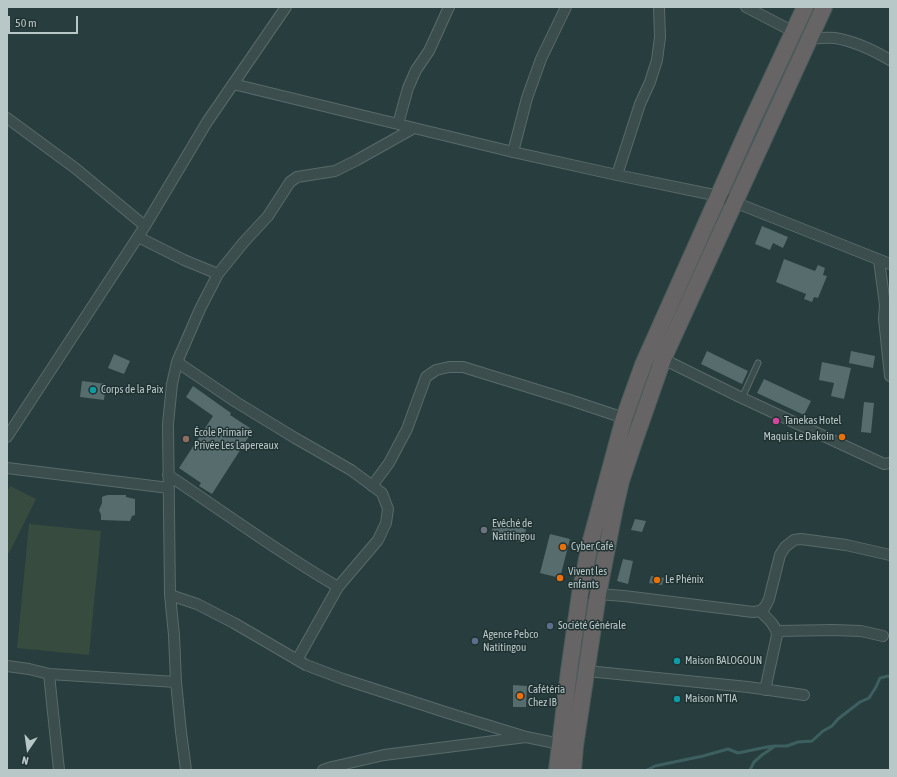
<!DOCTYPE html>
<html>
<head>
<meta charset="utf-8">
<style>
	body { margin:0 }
	#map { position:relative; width:897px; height:777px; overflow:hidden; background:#283d3d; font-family:"Asap Condensed",sans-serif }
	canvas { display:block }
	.frame { position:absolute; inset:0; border:8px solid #b8c7c8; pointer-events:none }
	.north { position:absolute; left:8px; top:729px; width:40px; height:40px; -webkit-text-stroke:3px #213233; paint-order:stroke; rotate:193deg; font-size:11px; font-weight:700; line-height:16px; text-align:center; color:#b8c7c8 }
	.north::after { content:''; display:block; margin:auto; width:14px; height:18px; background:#b8c7c8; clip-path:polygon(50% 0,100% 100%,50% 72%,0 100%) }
	.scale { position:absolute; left:8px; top:16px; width:70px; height:18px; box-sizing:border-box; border:2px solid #b8c7c8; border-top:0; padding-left:5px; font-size:12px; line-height:14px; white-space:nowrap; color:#b8c7c8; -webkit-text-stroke:3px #213233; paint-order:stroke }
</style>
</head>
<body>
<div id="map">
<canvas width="897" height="777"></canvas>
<div class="frame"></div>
<div class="north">N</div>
<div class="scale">50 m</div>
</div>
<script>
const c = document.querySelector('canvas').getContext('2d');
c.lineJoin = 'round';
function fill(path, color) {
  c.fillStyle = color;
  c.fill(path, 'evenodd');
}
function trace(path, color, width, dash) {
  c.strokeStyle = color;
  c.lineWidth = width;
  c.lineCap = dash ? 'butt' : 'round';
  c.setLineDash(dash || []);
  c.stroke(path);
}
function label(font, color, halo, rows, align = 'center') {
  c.font = font + ' "Asap Condensed",sans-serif';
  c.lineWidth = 3;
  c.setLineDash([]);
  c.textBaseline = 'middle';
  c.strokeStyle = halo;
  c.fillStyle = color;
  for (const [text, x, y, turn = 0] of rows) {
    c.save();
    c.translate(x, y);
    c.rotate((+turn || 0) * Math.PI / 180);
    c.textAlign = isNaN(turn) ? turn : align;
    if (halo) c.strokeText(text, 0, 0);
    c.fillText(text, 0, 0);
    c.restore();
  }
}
fill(new Path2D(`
	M10,486l26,13 -27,54 -2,-1v-60z
	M29,524l72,7 -12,124 -72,-7z`), '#374c3f');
trace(new Path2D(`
	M647,770l8,-4 48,-10 25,-7 10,4 29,-6 8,-1
	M750,770l4,-8 8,-7 13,-9h12l11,-4 14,-1 11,-10 9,-5 6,-7 22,-17 9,-4 7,-11 4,-9 8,-2 2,1`), '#3d5f60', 3);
fill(new Path2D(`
	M762,226l26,11 -5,11 -10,-5 -3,7 -15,-6z
	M784,259l31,12 3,-6 7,3 -2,7 4,1 -9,22 -4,-1 -2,5 -8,-3 2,-5 -30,-12z
	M707,351l41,20 -6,13 -41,-20z
	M851,351l24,5 -2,12 -24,-5z
	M114,354l16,7 -6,13 -16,-6z
	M822,362l29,6 -7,31 -13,-3 3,-13 -15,-3z
	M764,379l47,22 -7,14 -47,-22z
	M82,381l24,3 -2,16 -24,-3z
	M193,386l38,27 -1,2 23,15 -41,64 -13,-8 2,-3 -22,-15 34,-52 -27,-19z
	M864,402l10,1 -3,30 -10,-1z
	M108,495h18v2l9,2v16l-3,1 -2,5 -29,-1v-5l-2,-5 3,-7v-6l2,-1z
	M635,519l11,2 -4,11 -11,-2z
	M494,521l32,8 -3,14 -32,-8z
	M550,534l20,5 -10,39 -20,-5z
	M623,559l10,2 -5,23 -11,-3z
	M651,576l13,2 -2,7 -13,-2z
	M513,685l14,1 -1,21h-13z`), '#566c6d');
const service = new Path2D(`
	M742,398l16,-35`);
const minor = new Path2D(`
	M746,7l48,25
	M810,39c8,-1 17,-2 25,-1 19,3 38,12 55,22
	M233,84l280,68 104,23 102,21 171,68
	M7,118l68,50 70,58
	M398,124l10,-36 8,-18 13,-19 20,-44
	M513,152l14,-54 14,-39 25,-52
	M617,175l23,-71 10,-22 7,-22 3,-23 -1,-30
	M138,237l46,23 34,14
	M879,260l6,45 -1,14 6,57
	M663,359l79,39 142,66 6,-1
	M177,362l59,40 59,36 56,32 31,23 6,16 -2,14 -8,17 -40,47 -41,73
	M7,437l138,-211 62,-104 79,-115
	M7,468l162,20
	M168,475c56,37 111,78 170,112
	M372,486l17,-23 18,-34 19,-52 10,-7 13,-3h14l107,33 54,18
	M580,594h18l26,2 129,16 7,-1 5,-4 4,-8 11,-44 5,-8 9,-7 7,-1 45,6 44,10
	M170,595l27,9 37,19 72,42 37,14 105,34 78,24
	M760,611c7,7 16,14 17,24l-12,55
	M777,631l56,-1 28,1 22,5
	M7,666l22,3 20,5 127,8
	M587,671l161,16 56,8
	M49,674l10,96
	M186,770l-5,-38 -5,-50 -2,-47 -4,-40 -2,-171 4,-40 5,-22 23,-53 18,-35 25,-31 25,-27 22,-34 7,-5 38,-6 22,-11 57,-32
	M323,770l9,-3 52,-12 142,-18 34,7`);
const trunk = new Path2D(`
	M557,770l12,-99 11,-77 10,-50 34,-126 19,-53 108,-242 54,-116
	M573,770l2,-24 23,-152 17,-87 6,-26 12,-36 30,-86 161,-352`);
trace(service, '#5a6a6b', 7);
trace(minor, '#5a6a6b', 12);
trace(trunk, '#4a5a5b', 18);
trace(service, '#3c4d4d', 5);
trace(minor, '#3c4d4d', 10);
trace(trunk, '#666464', 16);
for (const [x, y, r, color] of [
	[93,390,4,"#0f9aa8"],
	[776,421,4,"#d1479c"],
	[842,437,4,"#e8710a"],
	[186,439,4,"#8d6e63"],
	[484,530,4,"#6b7280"],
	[563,547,4,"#e8710a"],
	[560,578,4,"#e8710a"],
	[657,580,4,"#e8710a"],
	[550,626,4,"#5c6f8a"],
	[475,641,4,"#5c6f8a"],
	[677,661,4,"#0f9aa8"],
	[520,696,4,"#e8710a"],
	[677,699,4,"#0f9aa8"]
]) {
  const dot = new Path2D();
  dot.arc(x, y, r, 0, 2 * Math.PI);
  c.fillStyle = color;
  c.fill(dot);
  trace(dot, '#213233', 1.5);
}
label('11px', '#b8c7c8', '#213233', [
	["Corps de la Paix",101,390],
	["Tanekas Hotel",784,421],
	["École Primaire",194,433],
	["Privée Les Lapereaux",194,446],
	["Maquis Le Dakoin",834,437,"right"],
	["Evêché de",492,524],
	["Natitingou",492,537],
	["Cyber Café",571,547],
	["Vivent les",568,572],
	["enfants",568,585],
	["Le Phénix",665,580],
	["Société Générale",558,626],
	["Agence Pebco",483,635],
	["Natitingou",483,648],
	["Maison BALOGOUN",685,661],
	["Cafétéria",528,690],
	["Chez IB",528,703],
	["Maison N'TIA",685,699]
], 'left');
</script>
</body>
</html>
